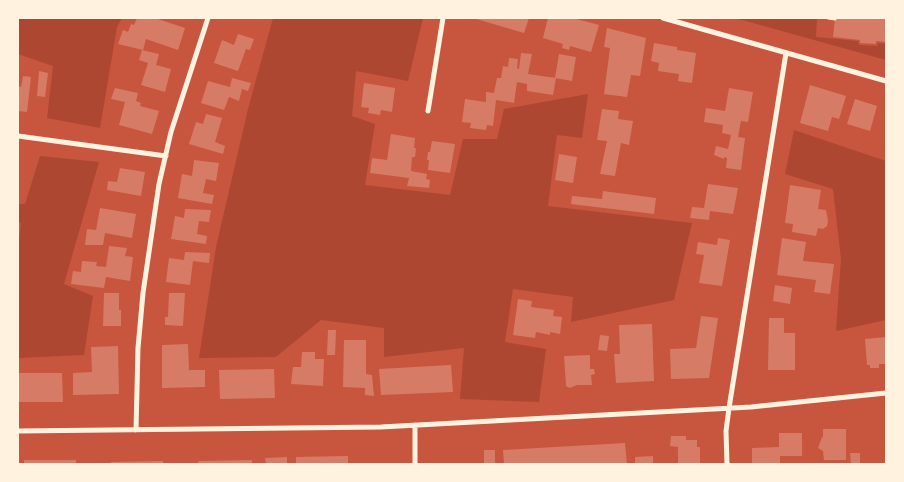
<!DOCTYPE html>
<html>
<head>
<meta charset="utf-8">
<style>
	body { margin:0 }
	#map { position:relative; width:904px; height:482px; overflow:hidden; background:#c8553d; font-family:Overpass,sans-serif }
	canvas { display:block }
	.frame { position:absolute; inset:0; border:19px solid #fff3e0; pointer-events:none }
</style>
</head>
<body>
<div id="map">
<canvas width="904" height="482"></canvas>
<div class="frame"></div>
</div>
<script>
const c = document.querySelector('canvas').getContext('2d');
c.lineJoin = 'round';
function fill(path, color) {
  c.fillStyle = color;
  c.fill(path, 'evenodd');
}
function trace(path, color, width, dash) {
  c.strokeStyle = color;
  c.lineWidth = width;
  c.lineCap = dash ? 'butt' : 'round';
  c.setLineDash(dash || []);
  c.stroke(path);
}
fill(new Path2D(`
	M18,18h104l-5,9 -17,101 -53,-10 6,-52 -35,-12z
	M273,18h150l-15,63 -52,-10 -4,45 23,8 -10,61 85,10 13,-56h34l7,-30 84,-15 -6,44 -25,-3 -9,71 144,17 -18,77 -103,22 2,-25 -60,-8 -8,53 41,7 -7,53 -79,-3 4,-51 -80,9v-29l-63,-8 -45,37 -77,1 17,-111 32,-138z
	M735,18h82l-1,19 42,4 1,4 18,1 1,-3 8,1v16z
	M794,130l92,31v159l-50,11 5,-72 -8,-70 -48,-15z
	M40,156l59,6 -35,122 29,12 -9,59 -66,3v-110l3,-25 -3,-1v-18h7z`), '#ae4732');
fill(new Path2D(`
	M137,18h18l30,10 -7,22 -32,-11 -3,11 -25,-6 5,-14 5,2 3,-8 3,1z
	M473,18h56l-5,15z
	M548,18h25l26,7 -8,27 -21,-6 -1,4 -7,-2 1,-4 -20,-6z
	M835,18h51v24l-10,-1v3l-16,-1v-3l-27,-3z
	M607,28l39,10 -6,38 -9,-1 -4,22 -23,-3 6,-46 -6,-1z
	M238,34l16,5 -4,11 -4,-1 -8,22 -24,-8 8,-23 12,5z
	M654,43l23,4v3l19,3 -4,30 -14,-2 1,-7 -21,-3 1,-8 -8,-2z
	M142,50l17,4 -3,11 15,4 -6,23 -24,-7 7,-22 -9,-3z
	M521,53l11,1 -4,20 28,4 -3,17 -26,-4v-7l-10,-2 -3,21 -18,-3 -3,26 -6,-1 -1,5 -16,-2 1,-5 -9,-1 3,-23 21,3v-10l8,1 3,-15h4l2,-12 5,1 1,-9 9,1 -1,9 2,1z
	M559,54l17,3 -4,24 -17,-3z
	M39,71l9,2 -3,24 -8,-1z
	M23,76l8,1 -4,35 -9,-1v-25l3,1z
	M232,78l19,5 -3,8 -6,-2 -3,12 -10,-4 -5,13 -23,-7 7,-22 22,6z
	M364,83l31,5 -3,24 -11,-2 -1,5 -12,-2 1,-5 -8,-1z
	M810,85l36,11 -7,23 -7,-2 -4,14 -28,-8z
	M115,88l23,5 -2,8 5,2 -1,3 19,5 -7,23 -33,-9 6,-23 -14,-3z
	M729,88l24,4 -5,30 -7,-1 -3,16 7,1 -4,32 -15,-2 1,-10 -3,-1v2l-10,-4 2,-9 12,3 3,-14 -9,-2 1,-8 -19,-3 2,-14 19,3z
	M855,99l22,7 -7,25 -23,-7z
	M602,109l17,2 -1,8 15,2 -4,24 -8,-2 -6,33 -15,-2 7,-33 -10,-1z
	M206,114l16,4 -7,24 10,4 -2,8 -34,-10 7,-22 7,2z
	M391,134l24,4 -1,10h2l-1,9h-3l-1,14 16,3 -1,5 4,1 -1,8 -22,-2 2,-8 -39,-5 2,-15 15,2z
	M432,141l23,3 -5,29 -22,-3 1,-10h-2l1,-8h2z
	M559,154l18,3 -4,26 -18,-3z
	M194,160l25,3 -3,18 -10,-2 -3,14 11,2 -2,9 -34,-6 4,-24 10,2z
	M120,168l25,4 -4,24 -34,-6 1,-9 9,1z
	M708,184l30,4 -5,26 -23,-3 -1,9 -19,-2 2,-11 12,1z
	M790,185l31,5 -3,19 8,1 2,11 -1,5 -4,3 -5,-1 -2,8 -24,-4 1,-8 -8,-1z
	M603,191l53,7 -2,16 -83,-10 1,-8 30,3z
	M100,208l36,6 -4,24 -27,-5 -2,12h-18l2,-16 9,1z
	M185,209l26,1 -2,12 -10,-1 -2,13 10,2 -1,8 -35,-5 4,-23 9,2z
	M718,238l12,2 -8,46 -23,-3 5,-28 -8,-1 2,-12 19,3z
	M782,238l24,4 -3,19 31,3 -4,30 -16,-2 2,-12 -39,-5z
	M109,246l18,2 -2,8 8,1 -3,24 -24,-4 -2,11 -33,-4 2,-13 8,1 1,-11 15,1 -1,4 10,1z
	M185,252l25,1 -1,10 -16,-2 -3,24 -24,-3 3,-24 15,2z
	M775,285l17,3 -2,16 -17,-3z
	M104,293h15v17h2v16h-18z
	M169,293h16l-2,33 -18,-1v-8h3z
	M518,299l14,2 -1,6 23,3 -1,6 9,1 -2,17 -10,-2v3l-14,-3 -1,6 -22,-3z
	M701,316l17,2 -9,60 -38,1 -1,-30 26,-1z
	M769,318h15v15h11v37h-27z
	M652,324l2,57 -38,2 -2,-29h6l-1,-29z
	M328,330h8l-1,25h-8z
	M600,335l9,1 -2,15 -9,-1z
	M886,337v27h-7v4h-9v-3h-3l-2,-26z
	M344,340h22v34l6,1 2,21 -9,-1v-7l-22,-1z
	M188,344l1,26h16v17l-43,1v-43z
	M118,346l1,48 -46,1v-22l19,-1 -1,-25z
	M302,352h13v7h9l-1,27 -32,-2 2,-17h8z
	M590,355v14h4l1,5 -4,1 1,10h-15l-7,3 -4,-2 -2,-30z
	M451,365l2,27 -72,3 -2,-26z
	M274,369l1,29 -55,1 -1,-29z
	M18,373h44l1,29h-45z
	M823,429h23v31h-22l-1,-9 -5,-3 4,-11h1z
	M779,433h23v23h-22v8h-28v-16l27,-1z
	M671,436h15v4h11v7h3v17h-22v-17l-8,-1z
	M625,443l2,21h-123l-1,-14z
	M484,450h11v14h-11z
	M850,453h10v11h-9z
	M348,456v8h-52v-7z
	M653,456v8h-18v-7z
	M287,457v7h-21l-1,-6z
	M24,460h52v4h-52z
	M252,460v4h-53l-1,-3z
	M163,461v3h-52v-2z`), '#d67c66');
trace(new Path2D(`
	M828,18l7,1`), '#fff3e0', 3);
trace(new Path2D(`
	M663,18l223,63
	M428,111l15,-93
	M18,136l148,20
	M136,430l2,-82 5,-55 16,-109 12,-52 37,-114
	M18,431l363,-4 370,-20 135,-14
	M415,464v-39
	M727,464l-1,-33 3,-23 57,-355`), '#fff3e0', 5);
</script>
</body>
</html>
